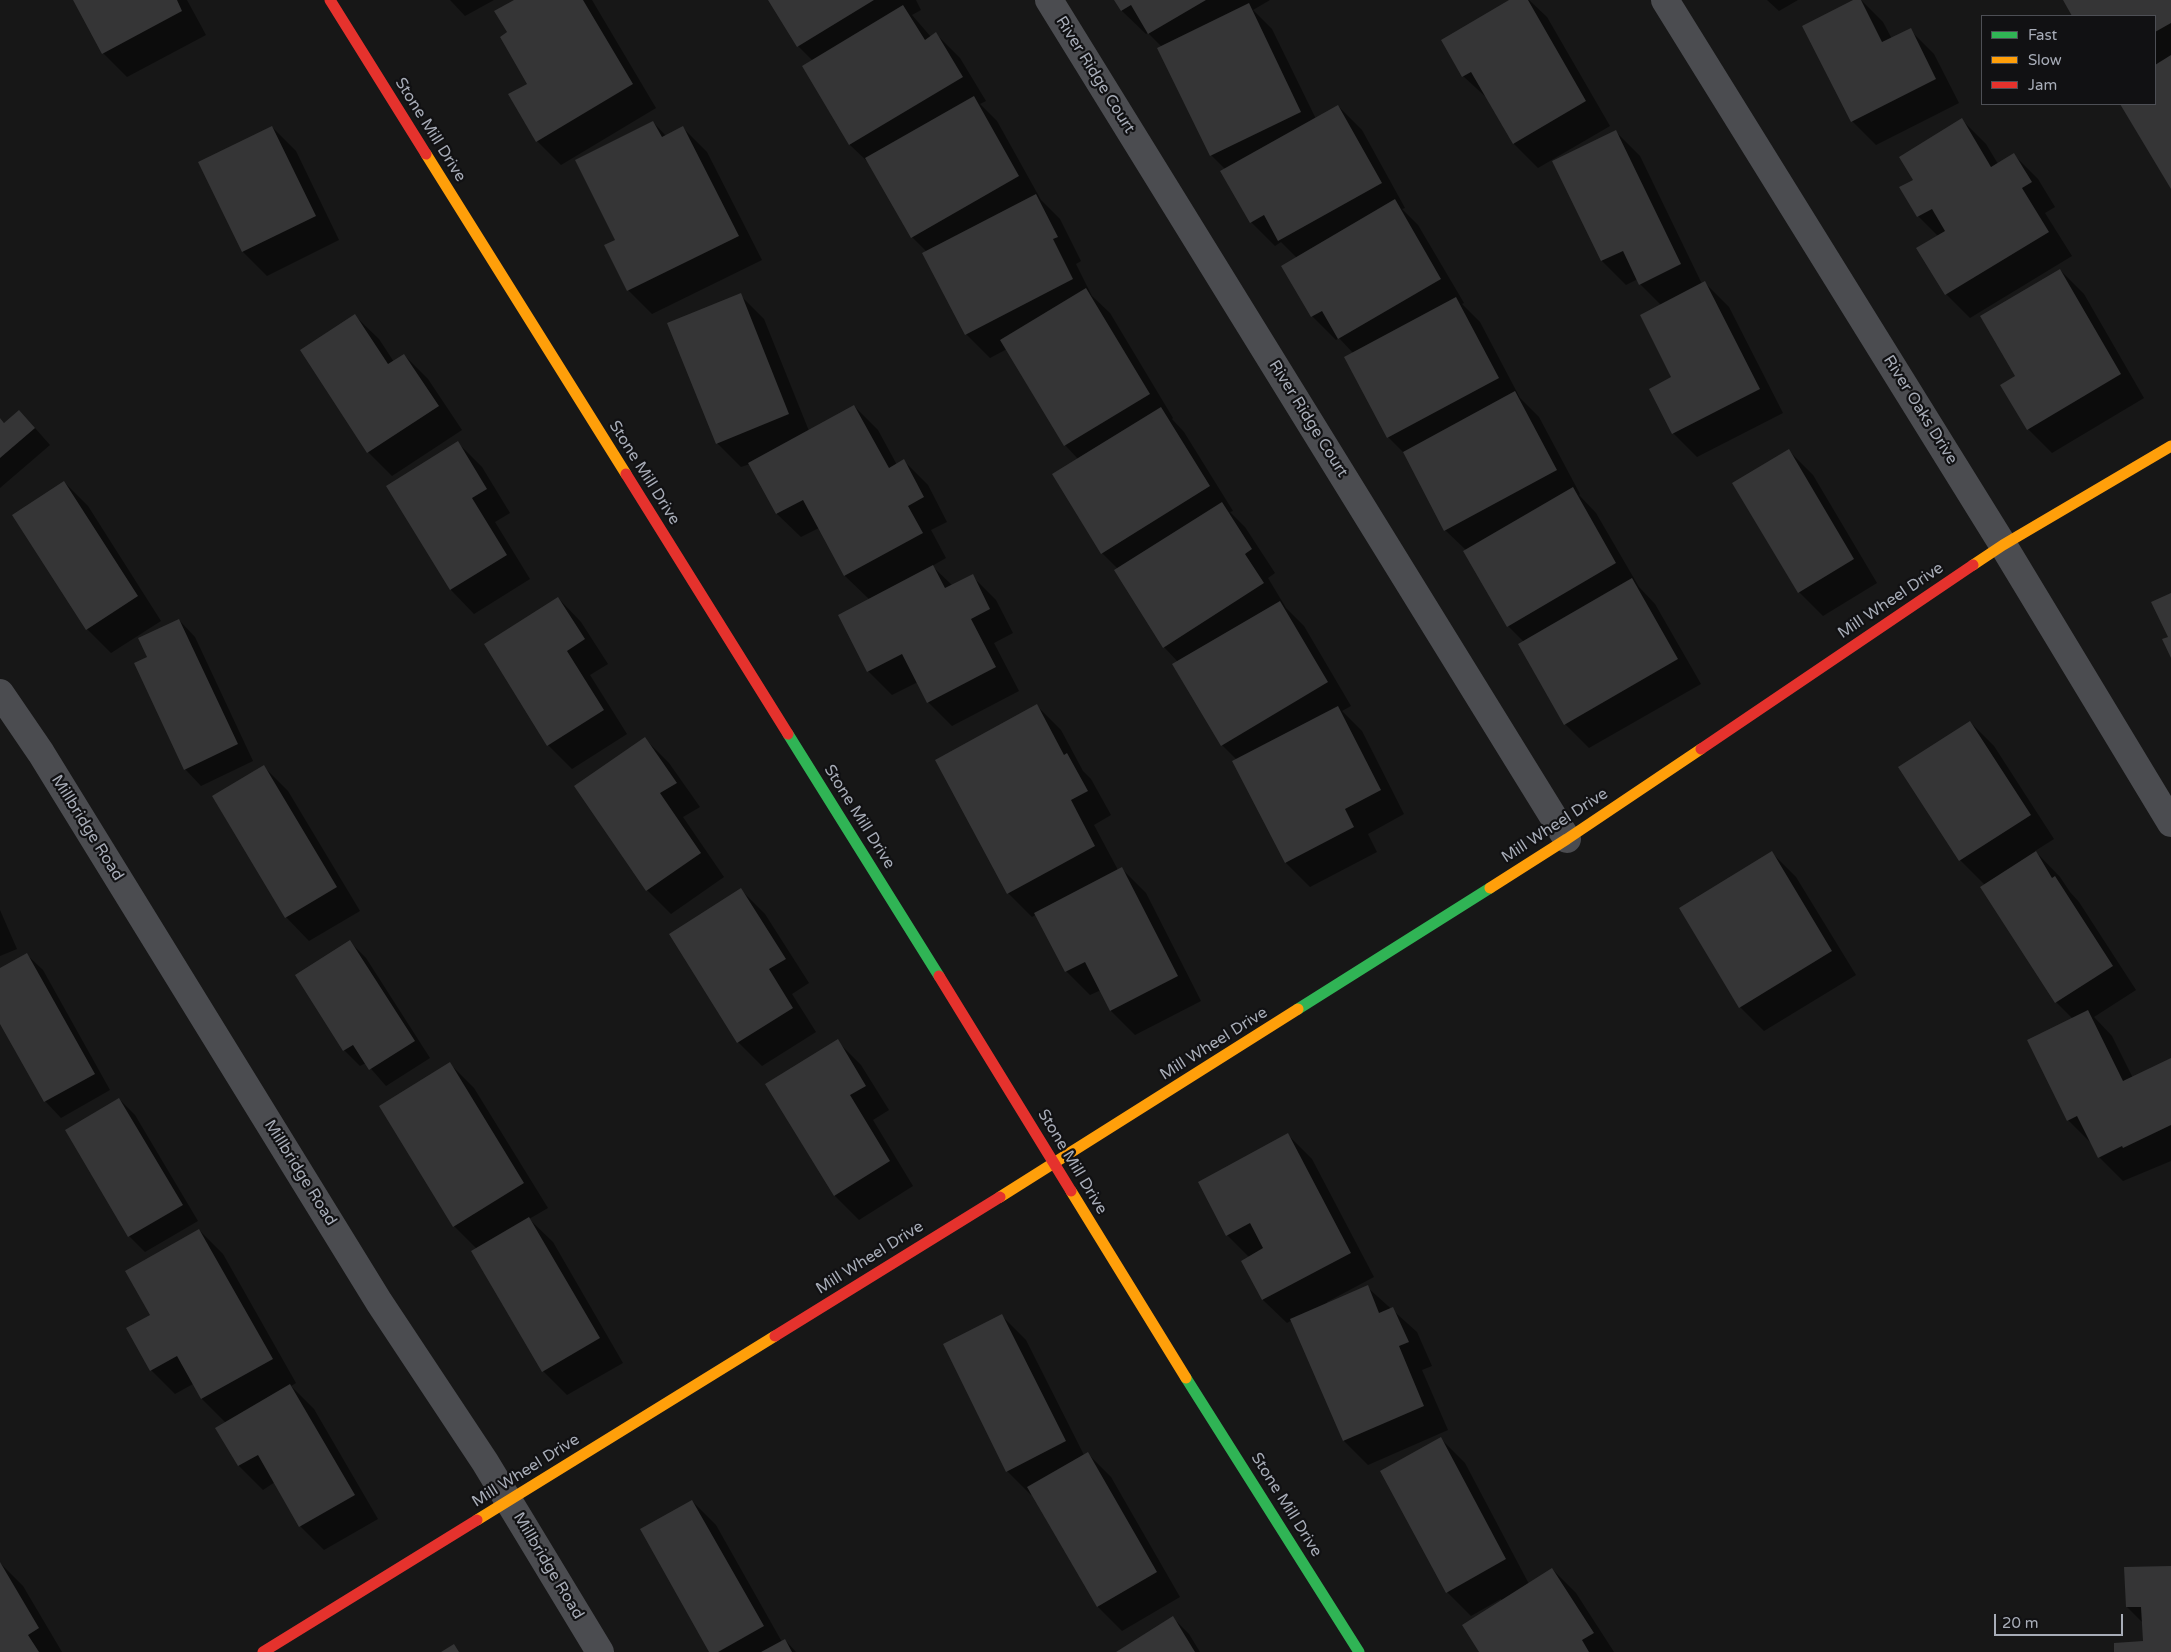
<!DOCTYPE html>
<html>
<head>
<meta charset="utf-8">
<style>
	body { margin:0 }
	#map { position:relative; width:2171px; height:1652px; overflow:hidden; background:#171717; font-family:"Varela Round",sans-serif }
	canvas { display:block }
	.legend { position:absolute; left:1981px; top:15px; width:175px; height:90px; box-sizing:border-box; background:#111113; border:1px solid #4d4f55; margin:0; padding:6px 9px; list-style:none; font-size:15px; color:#a8adb8 }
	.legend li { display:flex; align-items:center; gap:10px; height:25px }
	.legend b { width:25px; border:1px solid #4d4f55 }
	.scale { position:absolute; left:1994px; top:1614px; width:129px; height:22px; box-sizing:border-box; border:2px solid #a8adb8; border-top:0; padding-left:6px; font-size:15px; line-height:18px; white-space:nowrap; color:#a8adb8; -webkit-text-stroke:4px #111113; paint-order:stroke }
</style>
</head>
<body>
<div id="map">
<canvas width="2171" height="1652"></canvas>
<ul class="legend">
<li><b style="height:6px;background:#30b455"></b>Fast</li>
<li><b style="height:6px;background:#ff9f0a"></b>Slow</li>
<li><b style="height:6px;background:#e5322d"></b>Jam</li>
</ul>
<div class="scale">20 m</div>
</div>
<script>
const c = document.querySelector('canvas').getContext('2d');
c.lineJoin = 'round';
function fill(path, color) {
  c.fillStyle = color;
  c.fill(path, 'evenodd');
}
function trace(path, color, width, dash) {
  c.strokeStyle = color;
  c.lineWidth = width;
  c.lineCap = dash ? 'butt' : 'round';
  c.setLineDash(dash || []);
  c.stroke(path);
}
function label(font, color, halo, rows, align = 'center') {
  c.font = font + ' "Varela Round",sans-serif';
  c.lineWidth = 4.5;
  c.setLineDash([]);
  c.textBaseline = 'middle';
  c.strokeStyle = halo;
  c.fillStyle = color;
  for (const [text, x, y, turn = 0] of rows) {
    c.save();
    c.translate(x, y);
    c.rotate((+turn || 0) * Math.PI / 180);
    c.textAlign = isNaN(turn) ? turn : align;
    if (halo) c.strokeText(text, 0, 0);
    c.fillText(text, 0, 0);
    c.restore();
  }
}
fill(new Path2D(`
	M75,0h112l19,35 -79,42 -24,-24z
	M450,0h44l-29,16z
	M516,0h76l64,108 -95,57 -24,-24 -9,-57 -20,-51z
	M770,0h146l5,10 -9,5 19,22 5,-3 24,24 26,43 -6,3 17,17 44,79 19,19 21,42 -5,3 16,32 18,17 63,105 -1,1 12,13 49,79 -3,1 15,15 30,46 -7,5 18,30 18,18 47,80 -9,5 20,20 42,83 -36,20 9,18 -67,35 -24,-24 -49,-103 -15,-15 -44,-83 -14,-15 -46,-78 -16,-16 -24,-94 -13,-14 -58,-96 -17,9 -24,-24 -39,-82 -15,-15 -41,-72 -21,-20 -46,-79 9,-5 -15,-15z
	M1116,0h154l-17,10 19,19 44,90 22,-13 24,24 43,78 -3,1 16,16 46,78 -2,1 18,18 40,76 19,19 41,77 -1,1 17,18 43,74 16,17 46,80 -112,64 -24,-24 -41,-82 -16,-16 -41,-75 -22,-21 -38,-74 -19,-19 -35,-84 -14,-15 -3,2 -24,-24 -15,-58 -16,-16 -6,4 -24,-24 -26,-53 -14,-14 -49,-108 -14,-14 -2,1 -24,-23z
	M1512,0h17l18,17 63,109 -72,42 -24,-24 -26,-45 -25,-23z
	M1767,0h31l-19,11z
	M1856,0h5l22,22 9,17 18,-9 24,24 25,49 -83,42 -24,-24z
	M2064,0h107v186l-50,-82h34v-88h-81z
	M1962,120l24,24 12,20 16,-9 24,24 17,28 -10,6 27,43 -102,62 -24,-24 -8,-58 -20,-20 -4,-36z
	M653,122l13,14 17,-8 24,24 55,108 -110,54 -24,-24 -11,-50z
	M272,127l24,24 43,89 -72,36 -24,-24 -44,-89z
	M1616,132l24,24 62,128 3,-1 24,24 54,106 -86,44 -24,-24v-55l-12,-73 -21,-21 -2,-5 -12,6 -24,-24 -48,-99z
	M2060,270l24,24 60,104 -92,55 -24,-24 -11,-53z
	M740,295l24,24 45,112 45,-25 24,24 19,35 7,-4 24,24 19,37 -16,8 15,28 -14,8 21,20 19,-10 24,24 17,33 -19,10 25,48 -67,35 -24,-24 -10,-20 -26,13 -24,-24 2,-71 -25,-24 -26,-48 -18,9 -24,-23 -27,-50 -9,3 -24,-24z
	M355,316l24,23 15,23 10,-7 24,24 34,51 -70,46 -24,-24z
	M0,418l5,6 30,4 15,17 -50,43z
	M458,443l24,24 28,46 -15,9 35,57 -56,35 -23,-24z
	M1789,451l24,24 64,108 -54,33 -24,-24z
	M64,482l24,24 73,115 -50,32 -24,-24z
	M558,598l23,24 27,42 -18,11 37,59 -55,35 -24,-24z
	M179,620l16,17 58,124 -52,25 -16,-17 -36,-111z
	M1037,706l24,24 22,41 8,8 20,36 -17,10 24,45 4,-1 24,24 55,108 -66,34 -24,-24 -10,-21 -11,5 -24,-24 -29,-57 -5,3 -24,-24z
	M1970,722l24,24 60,93 -19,12 25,26 10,15 9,10 57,88 -42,27 18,19 21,42 38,-19v102l-48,20 -24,-24 -7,-13 -24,-24 5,-101 -17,-17 -74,-115 3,-2 -25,-25 -60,-93z
	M645,739l24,24 31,44 -17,10 41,60 -53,37 -24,-24z
	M264,767l24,24 72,120 -51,30 -23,-24z
	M1772,853l24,24 60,98 -92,56 -24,-24z
	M741,890l24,24 44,69 -17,11 24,38 -54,34 -24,-24z
	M0,910l17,39 -17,7z
	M350,942l16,16 64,100 -44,28 -20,-23 -6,3 -16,-16z
	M26,954l17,16 67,120 -49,28 -16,-17 -45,-80v-52z
	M837,1041l24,24 28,45 -16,10 40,66 -54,34 -24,-24 -69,-111z
	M450,1064l24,24 74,120 -19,11 24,23 70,121 -56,32 -24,-24 -66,-122 -23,-23 -73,-119z
	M119,1099l16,16 63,106 -53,31 -16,-16z
	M1288,1135l24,24 62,118 -47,25 1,2 39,-17 50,45 15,34 -10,4 26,60 -80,35 -24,-24 -52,-121 -5,3 -24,-23 -14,-43 -22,-22z
	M199,1230l24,24 73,129 -5,3 23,23 64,110 -54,31 -24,-24 -25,-44 -12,8 -24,-24 -22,-38 9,-5 -24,-24 -9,-15 -18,10 -24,-24 1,-55z
	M1002,1316l24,24 58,115 3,-2 24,24 69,120 -58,34 -24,-24 -65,-113 -2,1 -24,-24z
	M1441,1439l24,24 64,121 23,-15 24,24 38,59h-133l21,-51 -1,-2 -30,17 -24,-24z
	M692,1501l24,24 66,117 3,-2 11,12h-85z
	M0,1563l23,23 39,66h-62z
	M2171,1567v85h-56l29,-9 -1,-20 -16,-16z
	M1173,1618l16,16 11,18h-81z`), '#0007');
fill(new Path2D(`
	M73,0h104l5,11 -80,43z
	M514,0h69l50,84 -97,58 -28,-48 19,-10 -27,-47 7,-5 -13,-21z
	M768,0h106l-77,47z
	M1114,0h92l-58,34 -17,-29 -10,6z
	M1509,0h19l58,101 -73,43 -42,-72 -9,5 -21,-37z
	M1853,0h8l21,42 29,-14 25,51 -85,43 -49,-96z
	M2063,0h108v23l-16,9v-16h-83z
	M1249,3l52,109 -91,44 -53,-108z
	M903,5l22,35 11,-8 27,45 -114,68 -47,-79z
	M2171,55v134l-51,-85h35v-39z
	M974,96l45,80 -108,62 -46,-80z
	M1338,105l44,78 -104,58 -14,-26 -14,8 -30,-52z
	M1962,118l29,49 23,-14 18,29 -10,6 27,44 -104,63 -29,-47 29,-17 -13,-22 -15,8 -18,-30 14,-7 -14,-23z
	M653,121l9,16 21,-11 56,110 -112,55 -23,-46 11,-5 -40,-80z
	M272,126l44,90 -74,36 -44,-90z
	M1616,130l65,134 -42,21 -16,-34 -22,10 -49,-100z
	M1036,194l22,43 -5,2 20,40 -108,56 -43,-82z
	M1395,199l46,80 -103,60 -16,-28 -11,6 -30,-51z
	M2060,269l61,105 -94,56 -27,-45 15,-9 -35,-60z
	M1705,281l55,108 -88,45 -23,-45 22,-12 -31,-62z
	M1086,288l64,106 -86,52 -64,-106z
	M741,293l48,121 -73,30 -49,-121z
	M1456,297l43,81 -112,60 -43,-81z
	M355,314l33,50 16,-10 35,52 -72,47 -67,-103z
	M1515,391l42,79 -113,61 -41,-79z
	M854,405l35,63 15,-9 20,38 -16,9 15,27 -79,43 -41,-76 -27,14 -28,-51z
	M1161,407l49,79 -109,68 -49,-80z
	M19,410l16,18 -35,30v-40l4,5z
	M458,441l29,48 -15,9 35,57 -57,35 -64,-104z
	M1789,449l65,110 -56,34 -66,-110z
	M64,481l74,115 -52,34 -74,-115z
	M1573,487l43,76 -109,64 -44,-76z
	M1222,502l30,47 -7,5 19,29 -101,65 -49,-78z
	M933,565l12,23 28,-14 17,35 -19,10 25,48 -69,36 -25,-49 -35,18 -29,-57z
	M1632,578l46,81 -114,66 -46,-81z
	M2171,593v65l-9,-19 6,-2 -17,-35z
	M558,597l27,42 -18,12 37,59 -57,36 -63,-102z
	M1280,601l48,81 -107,64 -49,-82z
	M179,619l59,125 -54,26 -50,-107 13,-6 -9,-19z
	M1037,704l27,51 3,-2 21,38 -17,9 24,46 -88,48 -72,-134z
	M1338,706l43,84 -36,19 9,18 -69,36 -53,-102z
	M1970,721l61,94 -72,46 -61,-94z
	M645,737l32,46 -17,10 41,60 -55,38 -72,-105z
	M264,765l73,122 -52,31 -73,-122z
	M1772,851l60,100 -93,57 -60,-100z
	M2036,851l16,27 3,-2 58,90 -58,37 -75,-116z
	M1122,867l56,109 -68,35 -25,-49 -20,10 -31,-59z
	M741,888l45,71 -17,10 24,39 -56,35 -68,-109z
	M350,940l65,101 -46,29 -16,-25 -10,6 -48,-76z
	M27,953l68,121 -51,28 -44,-78v-56z
	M2088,1010l35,71 48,-23v67l-48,23 -1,-2 -24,12 -21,-42 -10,5 -40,-81z
	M838,1039l28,47 -16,9 40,66 -56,35 -69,-112z
	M450,1062l74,121 -71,44 -74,-121z
	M119,1098l64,107 -55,32 -63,-107z
	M1288,1133l63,120 -89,47 -21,-39 22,-13 -13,-25 -24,13 -28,-54z
	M529,1217l71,121 -58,34 -71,-121z
	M199,1229l74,130 -72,40 -24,-43 -27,15 -24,-43 24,-13 -25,-44z
	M1368,1285l11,28 14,-6 16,35 -10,4 25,60 -81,35 -53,-122z
	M1002,1314l64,127 -60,31 -63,-128z
	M290,1384l65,111 -56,32 -41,-72 -20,11 -23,-38z
	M1441,1437l65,122 -60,34 -66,-122z
	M1088,1452l69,120 -60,35 -70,-120z
	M692,1500l72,126 -46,26h-9l-69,-123z
	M0,1562l39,66 -11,7 11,17h-39z
	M2171,1566v86h-57v-9l29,-2 -2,-34h-15l-2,-40z
	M1552,1568l42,65 -12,7 7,12h-110l-17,-27z
	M1173,1616l22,36h-79z
	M785,1639l7,13h-31z
	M454,1644l5,8h-18z`), '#353536');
trace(new Path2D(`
	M1049,0l518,839
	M1665,0l338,545 168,278
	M0,693l41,60 338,549 106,160 115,190`), '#4b4c50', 28);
trace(new Path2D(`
	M788,734l151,242
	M1298,1009l192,-121
	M1186,1378l173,274`), '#30b455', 11);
trace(new Path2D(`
	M426,154l200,320
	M1973,565l30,-20 168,-99
	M1490,888l77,-49 134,-90
	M1071,1191l115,187
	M1000,1197l298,-188
	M477,1520l298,-184`), '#ff9f0a', 11);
trace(new Path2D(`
	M330,0l96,154
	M626,474l162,260
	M1701,749l272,-184
	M939,976l132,215
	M775,1336l225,-139
	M263,1652l214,-132`), '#e5322d', 11);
label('16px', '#a8adb8', '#111113', [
	["River Ridge Court",1095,75,58],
	["Stone Mill Drive",430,130,58],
	["River Oaks Drive",1920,410,58],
	["River Ridge Court",1308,419,58],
	["Stone Mill Drive",644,473,58],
	["Mill Wheel Drive",1891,601,-34],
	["Stone Mill Drive",859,817,58],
	["Mill Wheel Drive",1555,826,-33],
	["Millbridge Road",87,828,58],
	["Mill Wheel Drive",1214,1044,-32],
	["Stone Mill Drive",1072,1162,59],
	["Millbridge Road",300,1173,58],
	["Mill Wheel Drive",870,1258,-32],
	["Mill Wheel Drive",526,1471,-32],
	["Stone Mill Drive",1286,1505,58],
	["Millbridge Road",548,1566,59]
]);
</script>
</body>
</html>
